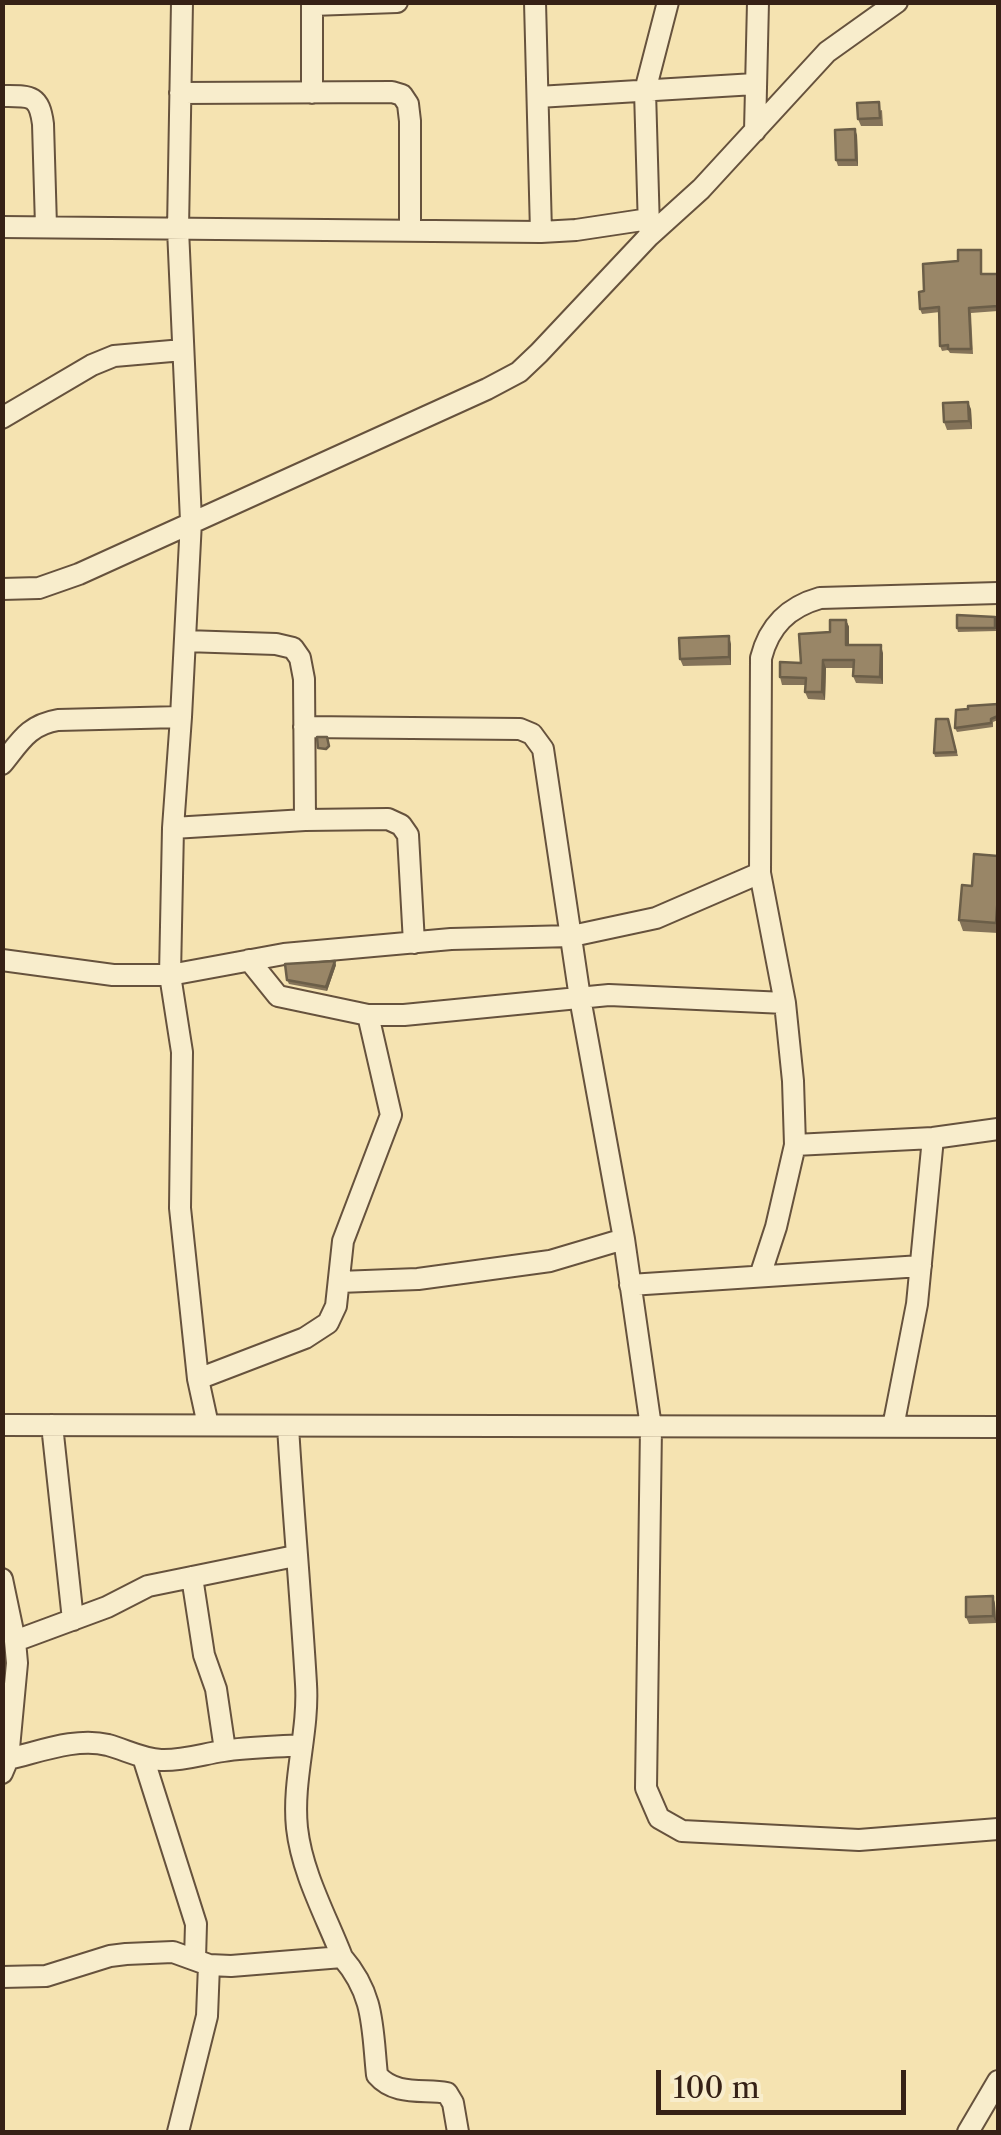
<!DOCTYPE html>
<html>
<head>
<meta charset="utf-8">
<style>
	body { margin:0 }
	#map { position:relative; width:1001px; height:2135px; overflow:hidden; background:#f5e3b1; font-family:"Libre Caslon Text",serif }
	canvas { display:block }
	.frame { position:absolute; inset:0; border:5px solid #362116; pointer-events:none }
	.scale { position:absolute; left:656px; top:2070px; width:250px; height:45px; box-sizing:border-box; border:5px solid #362116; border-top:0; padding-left:12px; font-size:30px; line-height:35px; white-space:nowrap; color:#362116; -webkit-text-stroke:8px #f8edcc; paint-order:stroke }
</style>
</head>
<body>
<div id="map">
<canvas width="1001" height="2135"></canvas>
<div class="frame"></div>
<div class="scale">100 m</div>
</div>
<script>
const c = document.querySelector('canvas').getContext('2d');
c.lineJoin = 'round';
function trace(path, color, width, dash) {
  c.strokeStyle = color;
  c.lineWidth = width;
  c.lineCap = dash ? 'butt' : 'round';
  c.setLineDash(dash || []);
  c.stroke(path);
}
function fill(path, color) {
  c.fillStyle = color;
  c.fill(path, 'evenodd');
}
const minor = new Path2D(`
	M182,2l-4,227 13,292 -10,196 -8,111 -3,147 12,77 -2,156 18,171 10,46
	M535,2l6,230
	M312,5l85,-3
	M180,93l212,-1 10,3 6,9 2,17v110
	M312,93v-91
	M2,96c28,0 37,-2 41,28l3,102
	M538,97l217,-13
	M755,131l3,-129
	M2,227l539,5 35,-2 73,-11
	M649,229l-4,-138 23,-89
	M2,418l90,-53 22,-9 69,-6
	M2,589l37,-1 40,-14 408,-185 32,-17 20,-19 110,-117 52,-47 126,-137 70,-50
	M185,641l91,3 17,4 7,10 4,21 1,141
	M304,727l216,2 12,5 11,15 37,249 44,241 27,188 -5,361 13,30 23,13 177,9 139,-11
	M2,764c18,-22 26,-39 56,-44l123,-3
	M173,828l132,-8 83,-1 13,6 7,10 6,108
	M760,873l25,130 8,78 2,64 -19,82 -16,49
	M2,960l111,15h57l114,-21 167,-15 121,-3 84,-18 104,-45 1,-215c8,-32 27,-51 59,-60l178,-5
	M249,960l29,36 90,19h36l205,-20 176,8
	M795,1145l138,-7 65,-9
	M339,1282l79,-3 132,-18 74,-22
	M630,1285l291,-19
	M198,1379l107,-41 23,-15 8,-17 7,-65 48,-126 -23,-100
	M2,1425l996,2
	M52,1425l21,195
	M288,1426c5,86 13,172 18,258 3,48 -14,96 -9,144 5,45 29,88 45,129 33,38 30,71 35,118 18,21 46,14 70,18l6,10 5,29
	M893,1427l24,-123 16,-166
	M192,1577l12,78 12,34 9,61
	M2,1579l13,62 2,22 -9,96 -6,14
	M15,1641l92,-34 41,-21 147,-30
	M143,1757l53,167 -1,35
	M8,1759c31,-7 68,-22 100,-14 18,5 34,14 53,15 21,1 42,-6 62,-9 26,-4 53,-4 79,-6
	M2,1977l44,-1 64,-20 16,-2 47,-2 36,13 22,1 111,-9
	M178,2132l29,-116 2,-51
	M968,2132l30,-51`);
trace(minor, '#66523d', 24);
trace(minor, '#f8edcc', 20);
fill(new Path2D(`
	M882,110l1,16h-22l-3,-7z
	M857,135l1,31h-20l-2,-6z
	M982,254v20h16v37l-27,2 2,41 -23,-1 -2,-3 -6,1 -2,-5v-34l-18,2 -2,-5 4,-18 34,-30z
	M971,409l1,20 -25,1 -3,-8z
	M995,617l1,14 -38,1 -1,-4z
	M846,620l3,7v18l34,8v31l-27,-1 -3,-7v-8h-27l-1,32 -17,-1 -3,-7 1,-7h-24l-2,-8 21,-14 29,-31z
	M731,644v21l-48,1 -3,-7z
	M998,704v16l-5,2v5l-36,5 -2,-4z
	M948,719l10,37 -23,1 -1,-4z
	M998,856v77l-35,-2 -4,-11 13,-34z
	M336,965l-9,26 -38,-7 -2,-4z
	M993,1596l2,8 1,19 -27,1 -3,-7z`), '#847359');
fill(new Path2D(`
	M855,129l2,6 1,31 -2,-6z
	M968,402l3,7 1,20 -3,-8z
	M846,620l3,7v25l-3,-7z
	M729,636l2,8v21l-2,-8z
	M881,645l2,8v31l-3,-7z
	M823,660l3,8 -1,32 -3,-8z
	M335,961l1,4 -9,26 -1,-4z
	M993,1596l2,8 1,19 -3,-7z`), '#6b5e48');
const building = new Path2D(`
	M879,102l1,16 -22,1 -1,-16z
	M855,129l1,31h-20l-1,-30z
	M958,250h23v24h17v50v-18l-29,2 2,41h-23v-4l-8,1 -1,-39 -19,2 -1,-17 5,-1 -1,-27 35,-3z
	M968,402l1,19 -25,1 -1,-19z
	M957,615l38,2v11h-38z
	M830,620h16v25h35l-1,32 -27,-1 1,-16h-31l-1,32h-17l1,-14 -26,-1v-15l21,1 -2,-29 31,-2z
	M729,636v21l-49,2 -1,-21z
	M998,704v12l-7,3v4l-36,5 1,-18 12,-1v-3z
	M936,719h12l8,33 -22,1z
	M317,737h10l2,9 -3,3 -8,-1z
	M974,854l24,2v38l-2,29 -37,-3 3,-35 10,1z
	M335,961l-9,26 -39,-7 -2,-16z
	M993,1596v20l-27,1v-20z`);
fill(building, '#998667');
trace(building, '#6b5e48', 2.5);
</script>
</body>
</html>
